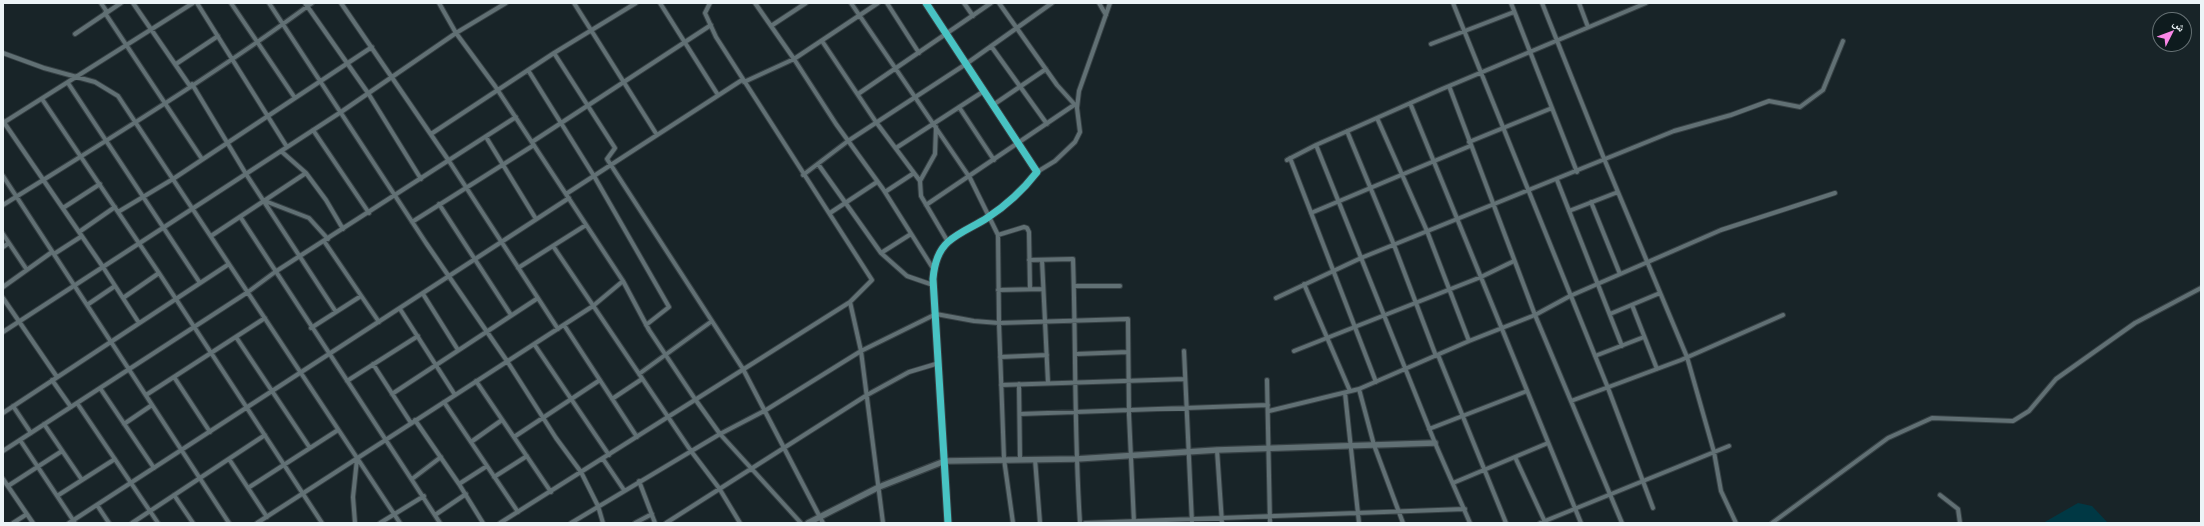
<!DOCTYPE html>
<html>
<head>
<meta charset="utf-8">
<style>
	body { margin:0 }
	#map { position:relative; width:2204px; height:526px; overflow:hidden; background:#182428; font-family:Literata,"Noto Naskh Arabic",serif }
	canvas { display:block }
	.frame { position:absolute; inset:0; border:4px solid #ecf4f7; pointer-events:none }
	.north { position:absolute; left:2152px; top:12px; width:40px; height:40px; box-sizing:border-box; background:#0e1b1e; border:1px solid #677275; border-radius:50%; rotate:48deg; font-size:11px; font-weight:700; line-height:16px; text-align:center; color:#ecf4f7 }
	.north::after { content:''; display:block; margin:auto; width:14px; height:18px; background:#fa87e7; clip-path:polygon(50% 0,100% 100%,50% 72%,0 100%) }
</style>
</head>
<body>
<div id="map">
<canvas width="2204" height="526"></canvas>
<div class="frame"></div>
<div class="north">ش</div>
</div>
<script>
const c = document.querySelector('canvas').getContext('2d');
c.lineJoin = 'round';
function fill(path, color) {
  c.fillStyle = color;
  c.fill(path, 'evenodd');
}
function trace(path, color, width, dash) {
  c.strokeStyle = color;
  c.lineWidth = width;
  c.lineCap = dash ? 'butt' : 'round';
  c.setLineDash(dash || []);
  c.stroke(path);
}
fill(new Path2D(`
	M2078,503l14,3 16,17h-65z`), '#003844');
const street = new Path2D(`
	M101,3l6,9
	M133,3l57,83
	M197,3l90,144
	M231,3l64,95
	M269,3l157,240 81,118 49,77 25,34 17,34 5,17
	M305,3l63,90 53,86
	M341,3l108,158 109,168
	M439,3l17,30 39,53 128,195 26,49 46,69 25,35 81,89
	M574,3l83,132
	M660,3l58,92
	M755,3l39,56 42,65 47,65 51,81
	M851,3l119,175 28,57 1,88 5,136 9,64
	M887,3l32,50
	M964,3l9,13
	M999,3l58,82 19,21
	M1099,3l7,12
	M1453,3l155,385 45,120
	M1511,3l66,169
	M1542,3l63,158 82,196 27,95 7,39 15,32
	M1579,3l9,24
	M105,13l97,146
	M771,26l35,-23
	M75,34l46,-31
	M822,41l54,81 44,59
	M1431,44l83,-32
	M991,46l56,78
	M3,53l41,15 51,14 23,14 282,427
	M554,53l61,95 -8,11 136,210 80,154
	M176,64l42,-28
	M528,70l66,106 75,131 -23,18
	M744,82l50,-23 84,-56
	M68,83l132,200
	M192,84l54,90 90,138
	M1449,86l86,229 87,208
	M858,94l133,-91
	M42,99l117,174 163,250
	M1410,103l171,420
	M993,105l53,-36
	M959,107l35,53
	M1377,118l50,113 42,110
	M3,121l100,146 36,56
	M3,123l190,-120
	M936,127l-1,27 -15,27 1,15 27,46
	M313,130l56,83
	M1347,131l47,114 42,111
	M431,134l123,-81 82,-50
	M486,137l50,82
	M532,142l179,-117
	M1469,142l83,-34
	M1316,145l119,298 35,80
	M896,148l88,-57
	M281,151l25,22 20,27 17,29
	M1290,158l86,224
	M1287,160l29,-15 126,-56 204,-86
	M818,164l63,89 26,23 26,9
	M1037,172l18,-11 20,-19 5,-10 -3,-24 2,-17 31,-88
	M803,175l45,-34 118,-77 86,-61
	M3,176l226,347
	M1557,180l65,166
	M885,192l29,-19
	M566,194l176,-114
	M265,201l44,17 19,21
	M1591,202l29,72
	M439,204l72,111
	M3,205c104,-65 210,-129 309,-202
	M926,205l148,-100
	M63,208l37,-24
	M1569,211l49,-19
	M118,212l55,-33 199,-132
	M830,213l47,-31
	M1311,213l159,-67
	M241,218l199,305
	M412,222l122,-77
	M79,232l36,-25
	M3,234l24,36
	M998,235l26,-8 3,1 2,4 1,57
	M211,236l95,-63
	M324,241l55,81
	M553,246l138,205 28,37 21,35
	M3,247l6,-4
	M881,253l30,-19
	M54,254l28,-18
	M1029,260l44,-1c3,88 1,176 7,264
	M1042,260l6,123
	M518,268l68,-43
	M1304,284l46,107
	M1074,286h46
	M3,287l49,-35
	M998,290l45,-1
	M423,294l35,56
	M3,298l54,79
	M123,298l36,-25
	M1276,298l85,-40 313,-127 57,-16 38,-14 31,6 23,-17 20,-49
	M850,302l11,49 22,172
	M87,305l28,-19
	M1632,305l25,64
	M400,309l55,86
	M1610,314l50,-21
	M564,325l73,112
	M311,328l50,-32
	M3,332l338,-220 115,-79 50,-30
	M236,337l74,111
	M534,344l75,111
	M1184,351l8,172
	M1294,351l187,-74 33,-16
	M1076,354l52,-2
	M1438,355l68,168
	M1595,356l49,-19
	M1000,357l47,-2
	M373,364l38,59
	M639,374l73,-53
	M174,377l36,55
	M52,380l19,27
	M1267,380l3,143
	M347,381l71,-45
	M476,381l75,111
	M1019,384l1,75
	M1001,385l184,-6
	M100,388l54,80
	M1359,389l15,56 29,78
	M1345,393l14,130
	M392,394l146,-96
	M146,395l119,-77
	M612,399l30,-20
	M1571,401l110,-41 102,-45
	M444,402l74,110
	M77,403l81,120
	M13,406l18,27
	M1269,411l90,-22 110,-48 66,-26 35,-19 151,-66 114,-37
	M3,413l226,-149
	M1020,414l248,-9
	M415,420l44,64 24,39
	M44,424l38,56
	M124,424l28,-19
	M1429,429l98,-38
	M514,437l86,-57
	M20,440l55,83
	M471,442l31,-22
	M1217,450l5,73
	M3,451l245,-159 27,-20 241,-155
	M1515,457l30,65
	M229,459l38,58
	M603,459l21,31
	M1035,459l5,64
	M494,477l33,-21
	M3,479l30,44
	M412,479l29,-22
	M639,481l16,42
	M1453,483l95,-40
	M459,484l28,-18
	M8,486l54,-35
	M248,488l90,-58
	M174,495l19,28
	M1940,495l18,14 2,14
	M57,496l58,-37
	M97,505l12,18
	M435,515l31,-21
	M13,523l14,-9
	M69,523l500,-325
	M132,523l133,-88
	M257,523l336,-217 30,-25
	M355,523l-2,-26 4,-38
	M380,523l44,-27
	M500,523l350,-221 22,-22 -156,-243 -11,-24 5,-10
	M571,523l149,-89 46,-24 95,-59 75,-37 38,7 25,2 129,-4 1,96 5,108
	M635,523l17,-9
	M666,523l201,-128 42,-23 30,-9
	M1085,523l380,-14
	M1540,523l189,-77
	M1772,523l116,-85 44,-20 81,3 16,-10 27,-32 79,-56 66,-35`);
const secondary = new Path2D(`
	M808,523l71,-36 66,-26 131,-2 141,-9 218,-7`);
const highway = new Path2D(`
	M926,3l111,169c-14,18 -30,33 -50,46 -12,8 -28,14 -39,24 -11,10 -14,24 -15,37l15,244`);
trace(street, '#364044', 6);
trace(secondary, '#364044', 8);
trace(highway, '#364044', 9);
trace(street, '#617074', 4);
trace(secondary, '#617074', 5.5);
trace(highway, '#48c3c3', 7);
</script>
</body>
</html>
